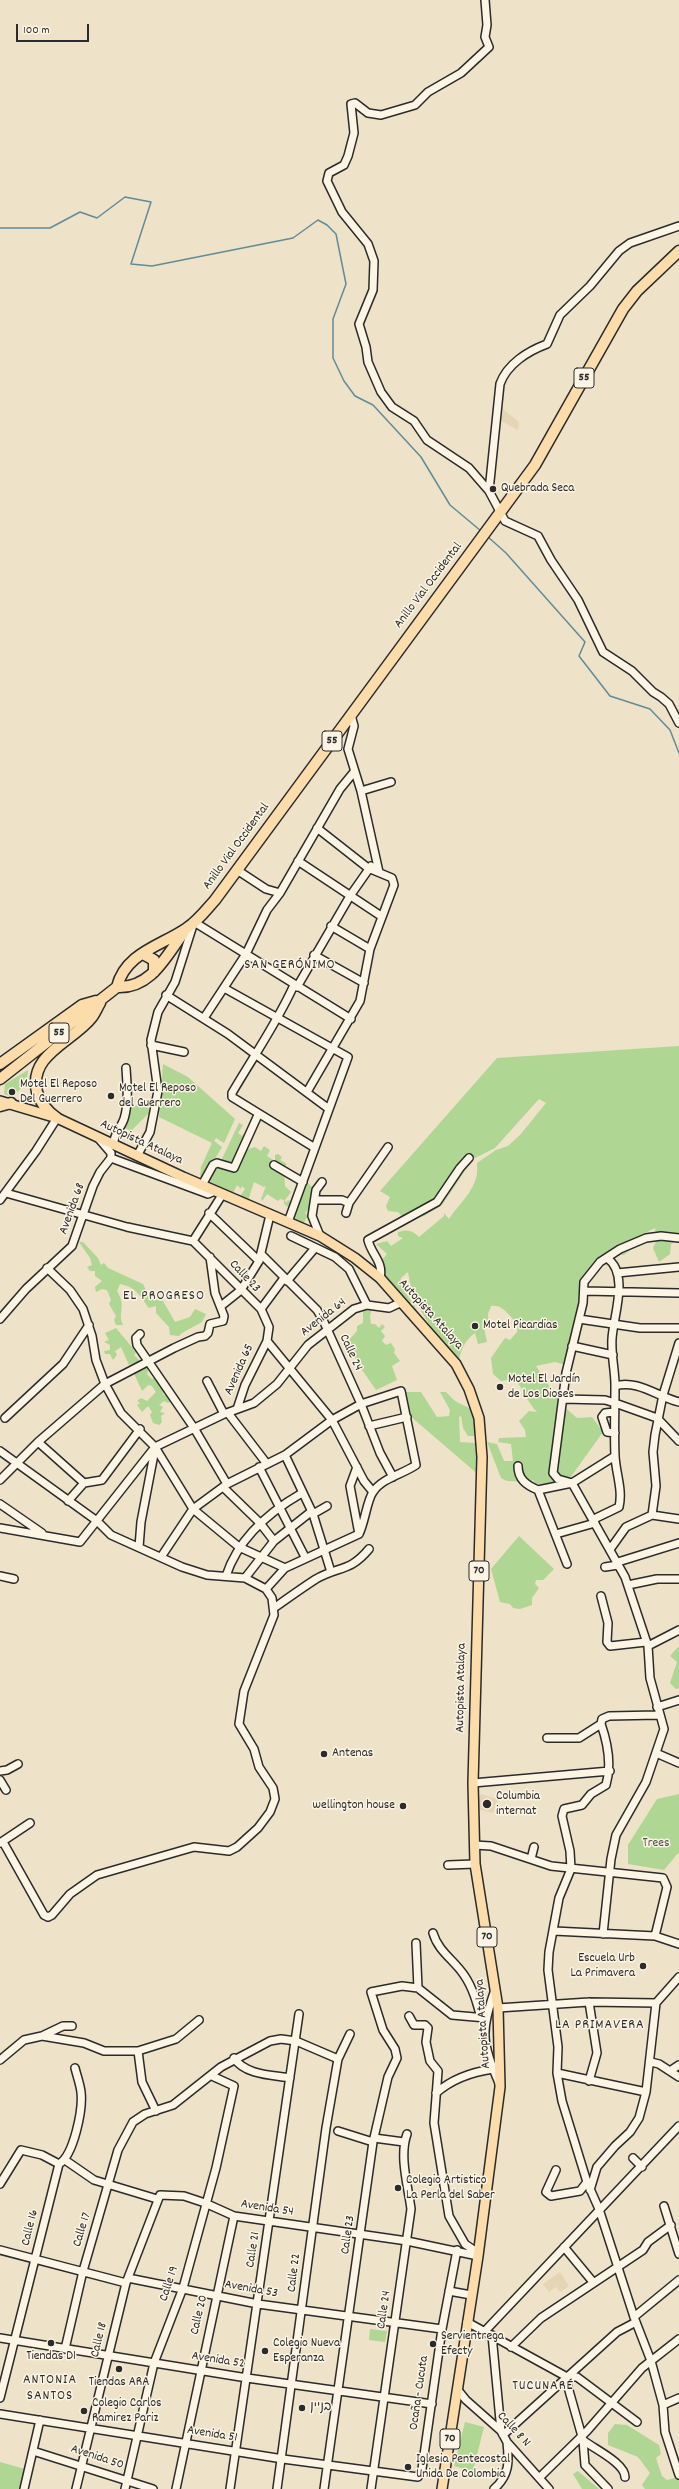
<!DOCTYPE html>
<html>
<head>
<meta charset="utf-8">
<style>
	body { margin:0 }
	#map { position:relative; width:679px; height:2489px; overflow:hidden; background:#eee2c8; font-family:Dekko,sans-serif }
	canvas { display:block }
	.scale { position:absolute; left:16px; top:24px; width:73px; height:18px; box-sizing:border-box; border:2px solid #2b2b2b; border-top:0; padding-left:5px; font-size:12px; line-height:14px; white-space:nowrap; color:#2b2b2b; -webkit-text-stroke:3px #fcf5e5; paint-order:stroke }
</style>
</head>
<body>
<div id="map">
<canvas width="679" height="2489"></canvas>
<div class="scale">100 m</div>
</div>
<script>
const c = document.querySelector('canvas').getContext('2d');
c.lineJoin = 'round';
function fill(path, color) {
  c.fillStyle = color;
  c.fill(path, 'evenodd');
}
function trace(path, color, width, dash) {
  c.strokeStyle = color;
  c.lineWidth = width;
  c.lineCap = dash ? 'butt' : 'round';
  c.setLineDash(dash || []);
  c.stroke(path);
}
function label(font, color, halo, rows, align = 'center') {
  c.font = font + ' Dekko,"Playpen Sans Hebrew",sans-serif';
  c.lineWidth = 3;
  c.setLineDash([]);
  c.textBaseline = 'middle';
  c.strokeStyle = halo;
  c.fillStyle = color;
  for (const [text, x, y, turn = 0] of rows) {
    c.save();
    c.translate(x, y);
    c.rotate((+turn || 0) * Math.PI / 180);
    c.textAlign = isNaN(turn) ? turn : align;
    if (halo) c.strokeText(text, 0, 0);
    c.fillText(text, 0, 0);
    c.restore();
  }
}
fill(new Path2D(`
	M503,409l16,13 -1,8 -17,-9z
	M480,1794l18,5 -5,14 -16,-4z
	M560,2272l9,14 -9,6 -4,-5 -7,5 -6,-8z`), '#e5d5b4');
fill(new Path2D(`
	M679,1046v193l-8,5 -1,10 -11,8 -6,-14 4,-9 -2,-11 -14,7 -5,10 -12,10 -8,-1 -25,15 -25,96 -11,-3 -19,4 25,38 16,14 15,-1 11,15 -38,53 -26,4v-5l-3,1 -3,-5 -3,2 -23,-1 -6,-3 -14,-36 10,2 7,17h9l-2,-17 -13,-2 1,-4 27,-1 -1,-7 -6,-9 10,-10 8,1c-9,-9 -14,-23 -22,-33l-14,2 -8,-7 -2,-16 14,-20 5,2 7,-8 1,-8c-9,-7 -14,-20 -27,-18l-3,8 1,13 -5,1 3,14 -9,2 -3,-11c-11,8 -14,17 -17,30 -19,-24 -35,-45 -48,-73l8,10 3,-3 -10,-9 -3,-16 -7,6 -1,6 17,26h-3l-28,-28 -4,-22 5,-6 -11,-10 11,-3 4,5 12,-8 -5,-2v-4c8,-3 15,-2 21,5l25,-21v-3l5,6c13,-19 31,-32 28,-56l19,-13 12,-4 12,-11 26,-32 -7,-4 -44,49 -22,11 -31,46 -18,11 -24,4 1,-5 -3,-3 -10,-1 -2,-5 4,-9 -10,-6 117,-133z
	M163,1064l25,13 47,42 -11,24 -8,-5 -2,3 8,6 -19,32 -3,-2 1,-10 11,-24 -53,-26z
	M28,1070c0,13 -7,19 -16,27l-8,-3 1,-10z
	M144,1103l7,8 -20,20 -6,-3 7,-21z
	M239,1123l4,2 -5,8 4,3 2,-3 -6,26 7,-9 10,-3 6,4 3,-5 6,4 -3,6 8,5v-6l3,-1 4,3 -2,3 7,4 -3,3 1,19 6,6 -6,8 1,3 2,-3 3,2v7l-7,-5v-4l-4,-1 -2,2 -11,-7 -5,7 -1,-2 5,-13 -2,1 -10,-5 -6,19 -9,-3 6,-9 -3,-3 -1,3 -4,-4 -4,8 -25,-12 6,-12 12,-2 -7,-2z
	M307,1182l5,5 -3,21 -4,5 3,3 -4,6 5,5 -16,-7z
	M79,1242h4l15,16 3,7 3,-2 4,5 35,16 7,14 13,3 12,21 15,-5 5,-8 11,5 -4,8 -20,11 -3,3 -9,-1 -1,-8 -13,-14v-7l-7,2c-9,-12 -13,-21 -29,-24l-3,7c10,16 0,21 6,34h-7l-2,-5 2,-4 -7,-12 2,-4 -4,-10 -5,-1 -6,3 -1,-5 7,-6 -7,-5v-5h-5l-3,-4 5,-2 -2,-7z
	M368,1307h4l-2,9 1,8h4l4,4 3,-4 3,3 -4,4 4,5 -3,5 4,4 5,-2 4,6 -1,4 6,8 -8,5 5,14 -21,10 -18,-26 -11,-22 10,-11v-5l6,-3v-13z
	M116,1328l20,24 -2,3 6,6 -11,4 -8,-18 -6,4 2,4 -4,5 -3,-6h-5l-1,-3 6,-1v-5l-6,-3 5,-2 -4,-7z
	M145,1364l4,3 -2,7 5,5 5,-2 3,5 -3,2 5,1 3,6 -2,4 5,-1 4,7 -4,2 -4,-2 -5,4 4,2 -3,5 5,1 -4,3 1,6 -3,3 -6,-2 -3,-8 2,-3 -4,-6 -6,6 -5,-7 3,-2 -3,-2 4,-3 6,3 9,-9 -4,-6 -4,-1 -6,6 -10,-22z
	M403,1392h18l16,25 12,-1 1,-6 -10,-18h6l9,9 14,7 5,11 1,17h-7l-5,-8 -2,-12 -2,1 1,25 15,1 5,-8v41l-71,-61z
	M519,1536l35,33 -11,11h-7l-1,4 4,4 -7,10v7l-12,4 -7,-1 -3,-4 -10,-2 -9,-33z
	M679,1646v42l-3,1 -6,-6 7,-21 -7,-6z
	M679,1794v58l-15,18 -36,-6v-19l29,-46z
	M370,2329l17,2 -2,11 -16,-2z
	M465,2422l19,5 -11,44 -19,-5z
	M615,2424l12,1 32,20 2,9 -5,4 6,18 5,4 12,-3v12h-34l-3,-4 8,-12 -12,-16 -30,-12v-12z
	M0,2462l25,7 -5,20h-20z
	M578,2471l21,18h-17l-9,-15z`), '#afd692');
trace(new Path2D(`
	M0,228h50l30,-16 17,6 28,-21 26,5 -20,62 21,2 141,-28 25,-18 9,5 9,9 10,50 -13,35v39l11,23 11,15 18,9 48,52 29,48 31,26
	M487,536l19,17 79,89 -6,14 31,40 40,13 20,21 9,23`), '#608c9a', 1.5);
const minor = new Path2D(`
	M485,0l2,25 -2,12 4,10 -28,26 -33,19 -13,13 -34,10 -13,-2 -13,-10 -4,1 3,29 -6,23 -4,9 -15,8 -2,8 15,31 26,32 6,17 -1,29 -14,34 7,23 2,15 13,30 11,15 22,14 13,19 42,28 20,23 16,30 33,15 13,24 27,40 25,52 29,19 21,21 8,5 8,7 10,19
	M489,491l11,-107c7,-20 28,-33 47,-40l13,-29 30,-29 29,-35 11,-8 49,-17
	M351,715l3,11 -6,23 13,42 18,81
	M361,791l30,-9
	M298,861l83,55
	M237,870l29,19 14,4
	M331,926l39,23
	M314,955l50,28
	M294,985c-17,38 -41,72 -62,108v4l83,51
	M297,987l53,-91 21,-30
	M224,988l124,69 -60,165
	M166,995l62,39 101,75
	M204,1018l42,-64 21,-44 13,-17 60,-104 14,-17
	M151,1045l33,7
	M307,1092l53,-91 10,-52 24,-64 -2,-7 -24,-10 -51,-40
	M113,1145c2,-14 7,-15 11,-26 5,-16 3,-35 2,-51
	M137,1156l13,-24 8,-41 -7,-51 7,-28 17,-30 19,-60 157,97
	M111,1158l97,36 7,-3
	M274,1165l29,17
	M202,1185l11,-20 4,-2 17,5 24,-53
	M6,1193l121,34 66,14 68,68 8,18 -2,14 65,79 32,61 9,11
	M0,1200l36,-49 21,-33
	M316,1200h26l7,3
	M209,1213l50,48
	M346,1213l3,-10 39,-56
	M291,1236l44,21 14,12 18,36
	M320,1236l-8,-20 4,-26 6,-8
	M193,1241l29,-46
	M262,1255l55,55 6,10 38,84 19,49 13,24
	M47,1268l23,22 13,19 9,27 4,24 9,24 16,29 34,34 38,62 46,38 46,21
	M617,1273l62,-6
	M380,1278c4,-16 -9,-24 -12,-38l69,-38 23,-34 9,-10
	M287,1281l28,-33
	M584,1291l95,2
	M221,1306l20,-16 18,-29 11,-46
	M261,1309l23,-31
	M0,1319l26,-30 46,-43 21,-60 7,-14 11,-14v-5l-12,-14
	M579,1319l61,9h39
	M140,1334l-4,4 1,7 57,83 33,56
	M572,1346l41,9
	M207,1381l17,33
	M615,1386c22,-7 43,11 64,16
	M563,1399l42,1 10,3 42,15 22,23
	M237,1409l8,-24 22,-44
	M614,1412l-9,1 -3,4 5,15 8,1
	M228,1413l39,51
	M5,1418l58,-54 26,-39
	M369,1426l38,-9
	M38,1442l46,41
	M0,1451l97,70 14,14 71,32 25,8 38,3 21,11 6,9 2,17 -30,76 -5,33 15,25 5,18 14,21 2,11 -5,13 -12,16 -21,19 -8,4 -35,-4 -97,28 -27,19 -18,21 -4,2 -4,-2 -41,-73
	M285,1455l28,59 18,58
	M518,1466c0,13 8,19 20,24l34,-7 43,-27
	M259,1467l46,90
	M357,1467l-7,19 9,48
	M0,1480l38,-38 67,-58 69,-36 24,-11 7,-1 3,-3 2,-9 13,-3 1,-5 -9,-23 -5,-36
	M223,1487l37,36 14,18
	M538,1490l29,74
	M68,1501l16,-18 18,-3 38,-51
	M0,1504l42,29
	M313,1514l14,-8
	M652,1515l4,-29 -3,-34 2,-17 8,-40 16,-52
	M594,1519l25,-12c4,-17 -3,-33 -4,-51 -1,-23 0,-47 0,-71 0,-15 -4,-30 -3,-46 1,-22 18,-65 -5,-81
	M0,1528l80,14 75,-95 69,-33 30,-11 23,-19 31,-39 46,-36 13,-4 22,3 13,-6
	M556,1534l39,-11
	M139,1547l2,-25 14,-73
	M611,1548l15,-21 26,-12 27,4
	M161,1557l32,-48 34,-25 58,-29 47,-35 29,-16 40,-13 15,74c-13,9 -34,13 -43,27 -6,8 -8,30 -14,42l-74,34 -19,21
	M618,1562l61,-19
	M605,1567l13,-2
	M0,1576l14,3
	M226,1576c12,-37 43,-64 76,-83
	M245,1578l29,-37 38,-30
	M628,1585l29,-6h22
	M601,1596l7,27 -1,19 3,4 36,-4
	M274,1608c14,-10 28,-20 42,-29 23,-13 34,-7 53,-30
	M648,1646l31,-16
	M657,1707l22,-7
	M601,1724c7,20 11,40 5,61l-15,9 -9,11 -18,4 -2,7 8,35 1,18 -12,29 -10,54 -1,18 10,77 -1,26 5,28 25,81 12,27 35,108 17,44 12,44 2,27 14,43
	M547,1738h32l22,-14 1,-5 7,-3 49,-1
	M656,1753l23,10
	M0,1771l7,-1 11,-6
	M0,1780l6,10
	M473,1783l137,-12
	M0,1843l30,-20
	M474,1845l17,1 60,20 112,12 4,9 -12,49
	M531,1859l3,-12
	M448,1865l27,-1
	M554,1931l101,5 24,8
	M433,1933c5,18 21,27 31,42 9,13 13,28 17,43
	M603,1934l8,-75 5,-24 30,-53 18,-53 -14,-51 -2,-32 -23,-69 -53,-94 -14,-4 -5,-6 13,-100 17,-70 1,-21 16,-20 20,-13 26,-11 15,-2 18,2
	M416,1943l2,45
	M495,1990c-15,41 -13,54 4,93
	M589,2002l8,51 -8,28
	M498,2008l91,-6 67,1
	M409,2016l5,9h11l3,3 -2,14 4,19 8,10 -4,52 15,93 16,28 13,9
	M42,2036l21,-10h9
	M138,2051l4,31 14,29
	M234,2058c11,17 38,17 56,20
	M0,2060l24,-20 18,-4 42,7 20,8h34l38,-12 23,-19
	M651,2062l8,2 20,13
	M670,2071l9,-6
	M557,2073l89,19
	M436,2093c16,-14 36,-21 57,-24
	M338,2131l35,11
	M374,2138l30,4
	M633,2158l9,9
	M65,2160l29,20 63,19
	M556,2170l-10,22 5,4 29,-5 7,-9
	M0,2184l21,-34 21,5 17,9
	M590,2190l7,-23 18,-21 15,-14 9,-14 7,-26 10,-89 23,-26
	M664,2206l15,48
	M564,2247l29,35
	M0,2250l126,33
	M128,2278l130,26 184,25
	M449,2291l22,4
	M634,2317l45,-37
	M467,2322l100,55h10l60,45
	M485,2331l194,-205
	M492,2335l9,96
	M0,2338l247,40 185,26
	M511,2347l30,-29 102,-68 5,-8 23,-17
	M65,2349l18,-78 35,-121 15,-28 12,-8 28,-9 48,-38 49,-26 11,-2 15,2 42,18
	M567,2377l1,10 15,53c11,9 42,23 42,37
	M457,2389l9,11 35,31 6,11 42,47
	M0,2398l59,-234c15,-9 24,-55 22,-72 -1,-8 -4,-16 -6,-24
	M663,2405l16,-7
	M0,2414l283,45 135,18 4,-8 20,-140 15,-79
	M503,2435l114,-103 19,-10
	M583,2440l2,25 23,24
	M33,2451l120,38
	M540,2477l47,-46 55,-63 37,-29
	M24,2489l16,-69
	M76,2489l50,-206 34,-88 24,1 21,7 29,13 173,25 71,15
	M125,2489l29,-126 29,-75 33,-120 18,-82 -22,-10
	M176,2489l58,-273
	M230,2489l69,-475
	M277,2489l49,-361 12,-69 12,-25
	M324,2489l49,-347 15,-65 9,-19 -2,-9 -12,-19 -12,-38 31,-6 16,2 34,27 34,3
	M371,2489l40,-280c-3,-23 -12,-53 -4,-75
	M494,2489c16,-14 15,-28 13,-47`);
const major = new Path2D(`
	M0,1101l57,17 126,59 137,59 35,22 25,20 76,86 13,25 10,29 3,39 -9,326 2,81 23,144 2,79 -22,169 -36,233`);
const highway = new Path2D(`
	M143,954l11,6v12
	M117,987c34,2 49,-31 67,-55
	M0,1064l82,-59 14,-4
	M0,1079l117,-92c8,-34 44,-41 70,-59 11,-7 19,-18 28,-28l320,-435 88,-156 14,-18 42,-40
	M0,1106l11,-3
	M57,1118c-10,-7 -17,-15 -20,-26 -9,-38 37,-51 55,-75 3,-4 5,-9 8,-14`);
trace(minor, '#2b2b2b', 10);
trace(major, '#2b2b2b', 12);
trace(highway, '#2b2b2b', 13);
trace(minor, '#fcf5e5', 7);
trace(major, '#fddcac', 9);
trace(highway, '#fddcac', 10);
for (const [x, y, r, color] of [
	[493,489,4,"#2b2b2b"],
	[12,1092,4,"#2b2b2b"],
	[111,1096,4,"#2b2b2b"],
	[475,1326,4,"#2b2b2b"],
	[500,1387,4,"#2b2b2b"],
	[324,1754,4,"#2b2b2b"],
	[487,1804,5,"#2b2b2b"],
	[403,1806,4,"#2b2b2b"],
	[643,1966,4,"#2b2b2b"],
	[398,2188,4,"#2b2b2b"],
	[51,2343,4,"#2b2b2b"],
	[433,2344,4,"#2b2b2b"],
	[265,2351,4,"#2b2b2b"],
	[119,2369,4,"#2b2b2b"],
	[302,2408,4,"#2b2b2b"],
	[84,2411,4,"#2b2b2b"],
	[408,2467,4,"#2b2b2b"]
]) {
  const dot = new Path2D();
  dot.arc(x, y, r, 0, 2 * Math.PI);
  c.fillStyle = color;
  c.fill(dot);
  trace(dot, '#fcf5e5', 1.5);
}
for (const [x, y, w] of [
	[584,378,20],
	[332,741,20],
	[59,1033,20],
	[479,1571,20],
	[487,1937,20],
	[450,2439,20]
]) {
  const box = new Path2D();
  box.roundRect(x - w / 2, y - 10, w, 20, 3);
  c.fillStyle = '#fcf5e5';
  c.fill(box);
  trace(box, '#2b2b2b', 1);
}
label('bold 12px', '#2b2b2b', null, [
	["55",584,378],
	["55",332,741],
	["55",59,1033],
	["70",479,1571],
	["70",487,1937],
	["70",450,2439]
]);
label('13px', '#2b2b2b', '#fcf5e5', [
	["Quebrada Seca",501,489],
	["Motel El Reposo",20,1085],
	["Del Guerrero",20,1100],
	["Motel El Reposo",119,1089],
	["del Guerrero",119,1104],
	["Motel Picardias",483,1326],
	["Motel El Jardín",508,1380],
	["de Los Dioses",508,1395],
	["Antenas",332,1754],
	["Columbia",496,1797],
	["internat",496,1812],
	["wellington house",395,1806,"right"],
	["Escuela Urb",635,1959,"right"],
	["La Primavera",635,1974,"right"],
	["Colegio Artistico",406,2181],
	["La Perla del Saber",406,2196],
	["Servientrega",441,2337],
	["Efecty",441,2352],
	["Colegio Nueva",273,2344],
	["Esperanza",273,2359],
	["Tiendas D1",51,2357,"center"],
	["Tiendas ARA",119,2383,"center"],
	["Colegio Carlos",92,2404],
	["Ramirez Pariz",92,2419],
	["בניין",310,2408],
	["Iglesia Pentecostal",416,2460],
	["Unida De Colombia",416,2475]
], 'left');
label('13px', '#2b2b2b', '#fcf5e5', [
	["Anillo Vial Occidental",429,586,-53],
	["Anillo Vial Occidental",237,847,-54],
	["Autopista Atalaya",141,1143,25],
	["Avenida 68",73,1209,-70],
	["Calle 23",244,1277,47],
	["Autopista Atalaya",430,1315,48],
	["Avenida 64",324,1318,-38],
	["Calle 24",350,1353,65],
	["Avenida 65",240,1370,-66],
	["Autopista Atalaya",462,1688,-89],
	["Autopista Atalaya",484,2024,-94],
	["Avenida 54",267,2209,9],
	["Calle 16",31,2228,-76],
	["Calle 17",83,2230,-73],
	["Calle 23",349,2235,-82],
	["Calle 21",254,2250,-81],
	["Calle 22",295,2273,-83],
	["Calle 19",170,2284,-72],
	["Avenida 53",251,2290,10],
	["Calle 24",385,2310,-82],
	["Calle 20",200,2315,-77],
	["Calle 18",100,2340,-76],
	["Avenida 52",218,2361,9],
	["Ocaña - Cucuta",420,2393,-82],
	["Calle 8 N",513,2430,47],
	["Avenida 51",212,2435,9],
	["Avenida 50",97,2458,18]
]);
label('13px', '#4c5645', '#fcf5e5', [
	["Trees",656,1844]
]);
c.letterSpacing = '1px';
label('14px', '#2b2b2b', '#fcf5e5', [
	["SAN GERÓNIMO",290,966],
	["EL PROGRESO",164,1297],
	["LA PRIMAVERA",600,2026],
	["ANTONIA",50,2381],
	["SANTOS",50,2397],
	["TUCUNARÉ",543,2387]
]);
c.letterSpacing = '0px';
</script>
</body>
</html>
